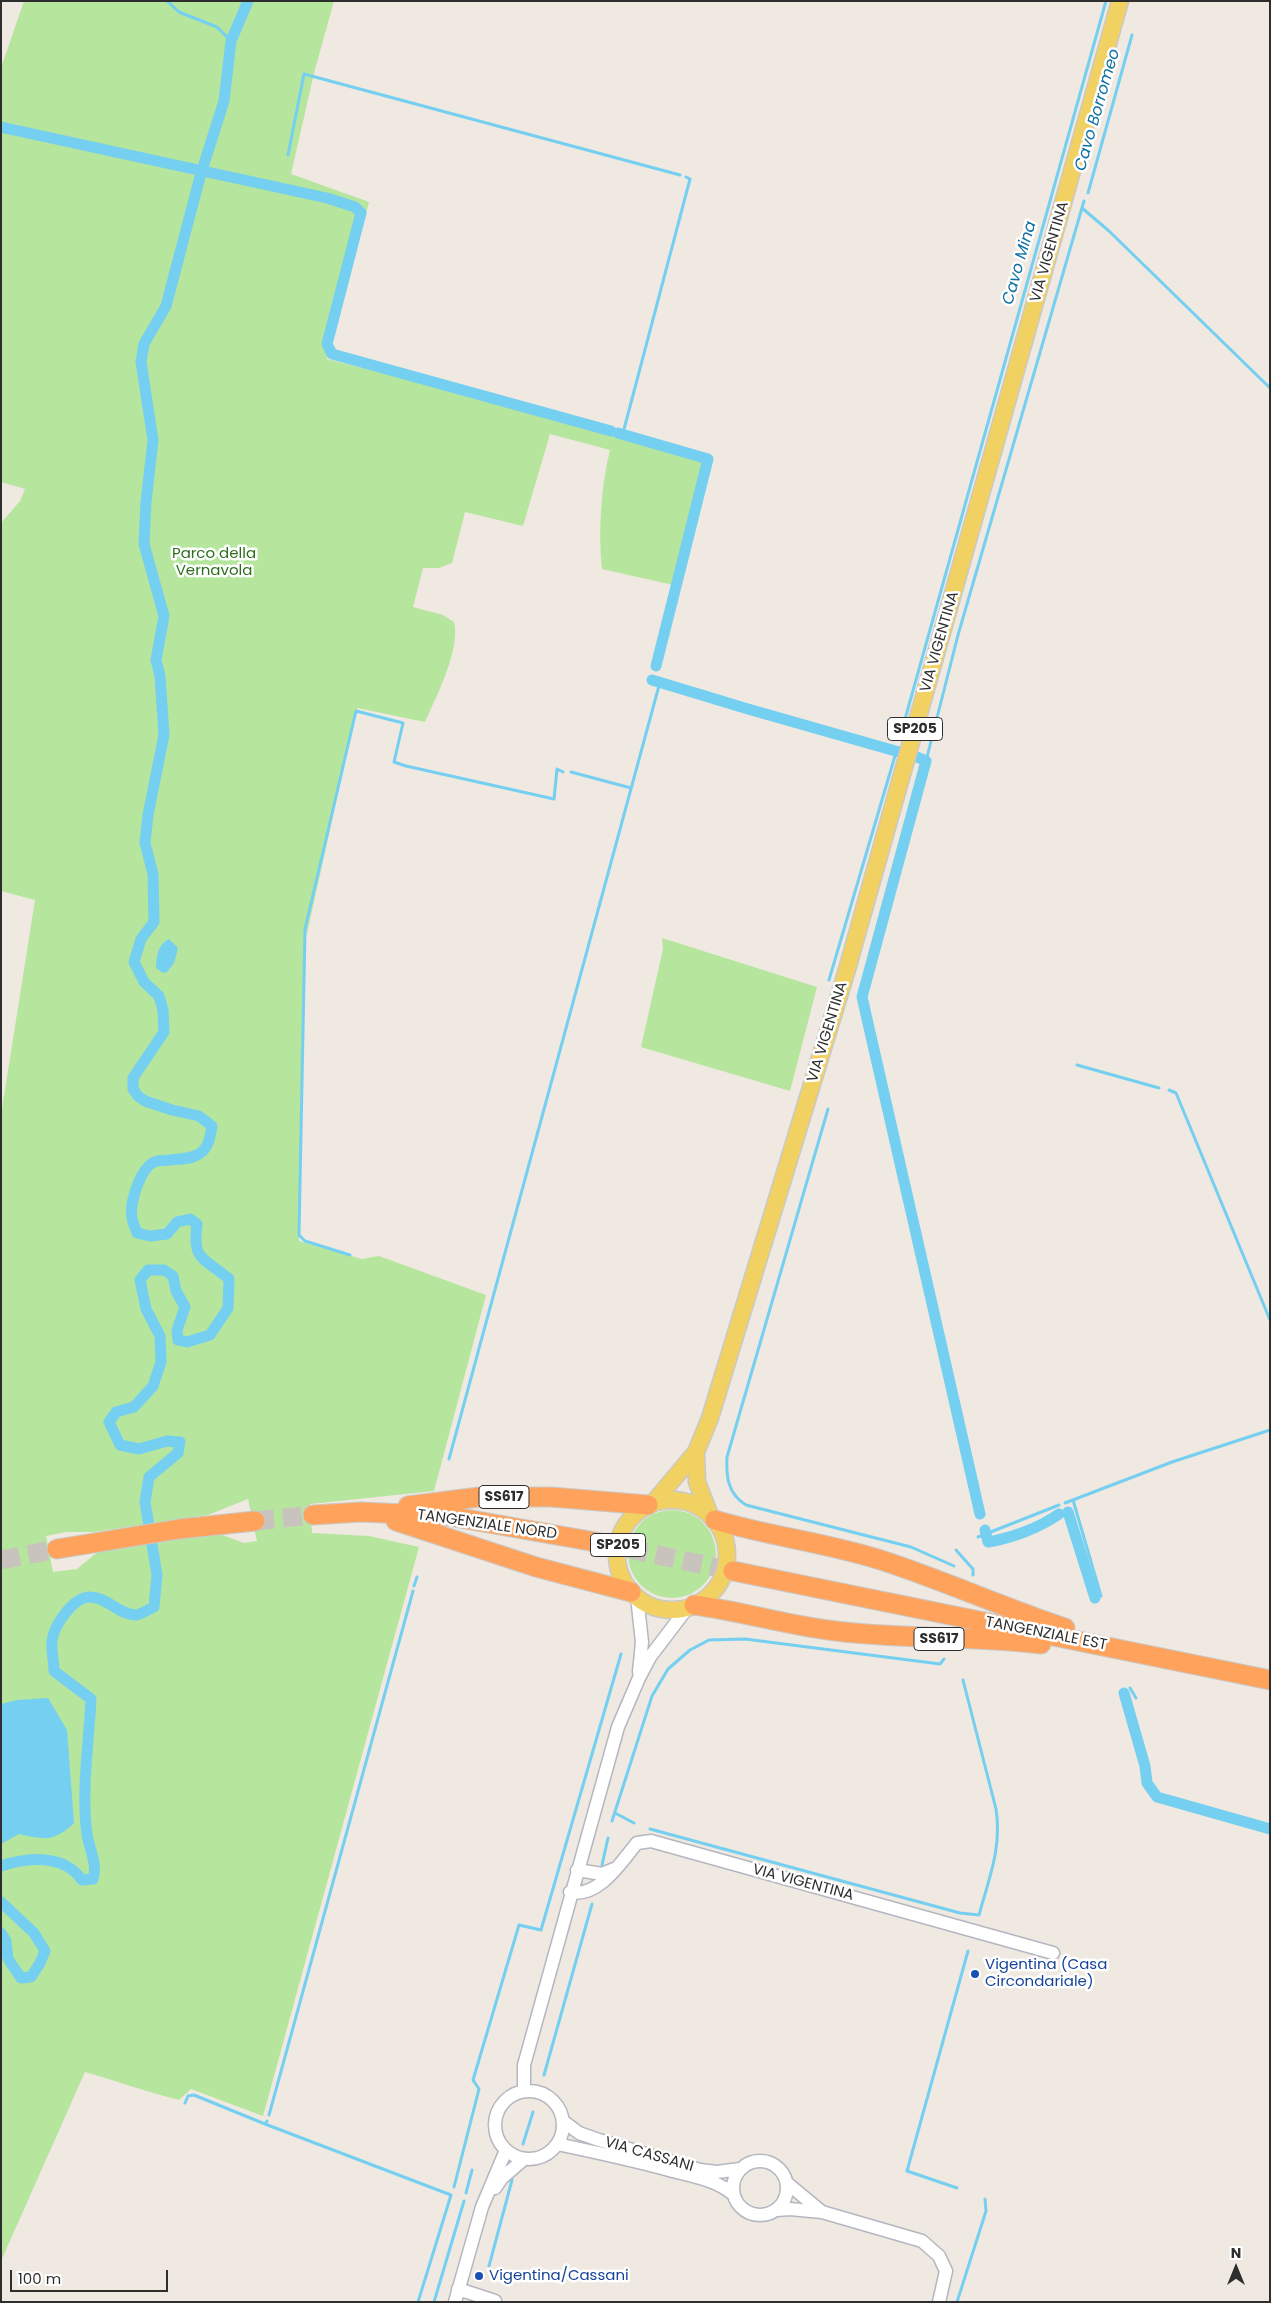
<!DOCTYPE html>
<html>
<head>
<meta charset="utf-8">
<style>
	body { margin:0 }
	#map { position:relative; width:1271px; height:2303px; overflow:hidden; background:#efe9e1; font-family:Poppins,sans-serif }
	canvas { display:block }
	.frame { position:absolute; inset:0; border:2px solid #2e2e2e; pointer-events:none }
	.north { position:absolute; left:1211px; top:2243px; width:50px; height:50px; -webkit-text-stroke:4px #fff; paint-order:stroke; rotate:0deg; font-size:14px; font-weight:700; line-height:20px; text-align:center; color:#2e2e2e }
	.north::after { content:''; display:block; margin:auto; width:18px; height:22px; background:#2e2e2e; clip-path:polygon(50% 0,100% 100%,50% 72%,0 100%) }
	.scale { position:absolute; left:10px; top:2270px; width:158px; height:22px; box-sizing:border-box; border:2px solid #2e2e2e; border-top:0; padding-left:6px; font-size:15px; line-height:18px; white-space:nowrap; color:#2e2e2e; -webkit-text-stroke:4px #fff; paint-order:stroke }
</style>
</head>
<body>
<div id="map">
<canvas width="1271" height="2303"></canvas>
<div class="frame"></div>
<div class="north">N</div>
<div class="scale">100 m</div>
</div>
<script>
const c = document.querySelector('canvas').getContext('2d');
c.lineJoin = 'round';
function fill(path, color) {
  c.fillStyle = color;
  c.fill(path, 'evenodd');
}
function trace(path, color, width, dash) {
  c.strokeStyle = color;
  c.lineWidth = width;
  c.lineCap = dash ? 'butt' : 'round';
  c.setLineDash(dash || []);
  c.stroke(path);
}
function label(font, color, halo, rows, align = 'center') {
  c.font = font + ' Poppins,sans-serif';
  c.lineWidth = 5;
  c.setLineDash([]);
  c.textBaseline = 'middle';
  c.strokeStyle = halo;
  c.fillStyle = color;
  for (const [text, x, y, turn = 0] of rows) {
    c.save();
    c.translate(x, y);
    c.rotate((+turn || 0) * Math.PI / 180);
    c.textAlign = isNaN(turn) ? turn : align;
    if (halo) c.strokeText(text, 0, 0);
    c.fillText(text, 0, 0);
    c.restore();
  }
}
fill(new Path2D(`
	M24,1h310l-20,72 -23,101 78,28 -42,157 385,98 -34,129 -76,-17c-4,-37 -1,-83 8,-119l-60,-16 -27,92 -58,-14 -13,51 -13,5h-16l-10,39 30,8 11,7c7,27 -18,75 -29,100l-68,-14 -53,239 -5,294 63,18 17,-3 107,39 -52,196 -124,13 2,29 57,3 50,11 -156,569 -72,-27 -12,11c-32,-8 -62,-19 -94,-28l-84,189v-1146l34,-215 -34,-9v-368l19,-22 5,-12 -24,-7v-414zM248,1499l9,42 -13,2 -30,-11 -114,18 -23,19 -24,3 -7,-36 20,-4h28l114,-17z
	M662,938l155,49 -27,104 -149,-44 22,-98z
	M628 1554a44 44 0 1 1 88 0a44 44 0 1 1-88 0Z`), '#b6e59e');
fill(new Path2D(`
	M169,939l9,9 -4,15 -7,9 -4,1 -7,-5c1,-12 1,-23 13,-29z
	M48,1698l19,32 7,93c-20,19 -29,17 -55,11l-18,10v-140l16,-4z`), '#75cff0');
trace(new Path2D(`
	M167,1l12,11 38,15 14,14
	M1,128v-1
	M288,155l16,-81 376,101
	M1088,193l44,-158
	M1082,208l27,23 161,157
	M623,433l67,-254 -4,-2
	M900,737l206,-736
	M926,761l32,-126 126,-434
	M571,772l60,16
	M829,980l68,-231
	M1077,1065l82,23
	M1169,1090l7,3 94,227
	M828,1109l-101,348c-1,20 1,37 19,48l165,42 43,19
	M350,1255l-45,-14 -6,-6 6,-306 51,-218 47,12 -9,39 12,4 148,33 3,-30 6,3
	M449,1459l211,-777
	M1073,1500l28,96
	M1065,1503l107,-41 98,-32
	M978,1537l81,-32
	M956,1550l17,19v6
	M414,1586l3,-9
	M1130,1688l6,10
	M615,1813l19,10
	M612,1821l40,-125 16,-27 22,-19 19,-10 36,-1 195,25 4,-5
	M650,1829l310,84 19,2c10,-37 23,-67 17,-106l-33,-129
	M602,1865l6,-27
	M544,2075l48,-171
	M185,2103l3,-7 6,-1 71,29 2,-3
	M269,2115l144,-524
	M265,2124l186,71 -33,107
	M523,2144l10,-32
	M454,2187l25,-98 -6,-9 46,-155 22,5 80,-276
	M957,2188l-50,-17 61,-220
	M466,2193l6,-23
	M489,2266l23,-86
	M434,2302l30,-101
	M957,2302l29,-91 -1,-12`), '#75cff0', 3);
trace(new Path2D(`
	M1,127l326,71 28,9 6,6 -34,131 5,10 279,77
	M204,164l20,-63 7,-60 17,-40
	M618,433l90,26 -52,207
	M652,680l96,29 151,43
	M917,757l9,4 -64,236 118,517
	M1068,1512l27,86
	M985,1530l3,12c24,-4 51,-14 71,-28
	M1124,1693l21,73 2,17 10,14 113,32
	M1,1866c27,-9 63,-12 81,14l11,-1c5,-15 -4,-30 -6,-45 -6,-41 2,-93 4,-135l-37,-28c0,-10 -3,-21 -2,-30 2,-16 21,-44 38,-44 17,0 29,18 46,18 6,-1 13,-6 18,-8l3,-32 -12,-73 4,-25 29,-24 2,-11 -13,-1 -28,8 -19,-4 -11,-23 7,-10 18,-5 19,-21 8,-24 -1,-26 -14,-27 -6,-29 8,-10h16l9,6 3,15 9,16 -8,23 1,10 9,2 23,-7 18,-27 1,-29c-25,-22 -37,-17 -32,-55l-7,-5 -13,3 -10,12 -17,2 -13,-3c-2,-5 -4,-10 -5,-15 -3,-15 9,-53 25,-57 13,-2 31,0 42,-7 10,-6 11,-17 13,-28l-13,-10 -27,-6 -27,-9 -7,-5 -5,-7v-11l31,-46 -1,-22 -4,-14 -15,-14 -10,-20 7,-23 13,-17 -1,-48 -8,-31 3,-28 16,-80 -4,-59 -4,-16 8,-44 -20,-72 2,-42 7,-62 -12,-78 3,-18 22,-38 34,-129
	M1,1902l33,31 11,18 -5,12 -9,14 -10,1 -13,-19 -2,-18 -5,-8`), '#75cff0', 11);
trace(new Path2D(`
	M255,1521l58,-6
	M601,1543l132,28
	M1,1560l56,-11`), '#c8c4bd', 19, [19, 9]);
const minor = new Path2D(`
	M637,1597l5,45 -3,30
	M577,1870l25,4 12,-5
	M570,1892c29,6 51,-30 67,-49l14,-2 402,112
	M495 2125a34 34 0 1 1 68 0a34 34 0 1 1-68 0Z
	M524,2091v-26l94,-338 21,-49 11,-21 38,-50
	M563,2121l16,12 20,7 101,30 17,2 23,-3
	M557,2144c38,8 75,16 112,26 22,6 46,9 64,24
	M733 2188a27 27 0 1 1 54 0a27 27 0 1 1-54 0Z
	M787,2183l35,29
	M495,2188l7,-10 22,-19
	M777,2210l13,-1 32,3 100,29 17,15 7,15 -7,31
	M458,2289l37,12
	M455,2302l27,-95 24,-57`);
const major = new Path2D(`
	M696,1452l1,30 12,31
	M617 1555a55 55 0 1 1 110 0a55 55 0 1 1-110 0Z
	M654,1502l42,-50 14,-34 136,-445 274,-972`);
const highway = new Path2D(`
	M408,1506l71,-9h72l97,8
	M313,1515l48,-3 88,4 152,27
	M715,1520c56,17 116,23 172,42 60,20 118,46 178,66
	M396,1521l140,46 95,25
	M57,1549l122,-20 76,-8
	M733,1571l537,109
	M694,1605c45,6 89,19 134,25 71,10 143,5 213,14`);
trace(minor, '#b4b7c1', 15);
trace(major, '#c9c9c9', 19);
trace(highway, '#c9c9c9', 21);
trace(minor, '#fff', 12);
trace(major, '#f2d163', 16);
trace(highway, '#ffa35c', 19);
for (const [x, y, r, color] of [
	[975,1974,5,"#1a4fb4"],
	[479,2276,5,"#1a4fb4"]
]) {
  const dot = new Path2D();
  dot.arc(x, y, r, 0, 2 * Math.PI);
  c.fillStyle = color;
  c.fill(dot);
  trace(dot, '#fff', 2);
}
for (const [x, y, w] of [
	[915,729,55],
	[504,1497,50],
	[618,1545,55],
	[939,1639,50]
]) {
  const box = new Path2D();
  box.roundRect(x - w / 2, y - 11.5, w, 23, 4);
  c.fillStyle = '#fff';
  c.fill(box);
  trace(box, '#2e2e2e', 1);
}
label('bold 14px', '#2e2e2e', null, [
	["SP205",915,729],
	["SS617",504,1497],
	["SP205",618,1545],
	["SS617",939,1639]
]);
label('15px', '#2e2e2e', '#fff', [
	["VIA VIGENTINA",1050,252,-74],
	["VIA VIGENTINA",940,642,-74],
	["VIA VIGENTINA",828,1032,-73],
	["TANGENZIALE NORD",487,1525,8],
	["TANGENZIALE EST",1046,1634,11],
	["VIA VIGENTINA",803,1883,15],
	["VIA CASSANI",649,2155,16]
]);
label('15px', '#2c6e1b', '#fff', [
	["Parco della",214,554],
	["Vernavola",214,571]
]);
label('15px', '#164399', '#fff', [
	["Vigentina (Casa",985,1965],
	["Circondariale)",985,1982],
	["Vigentina/Cassani",489,2276]
], 'left');
label('italic 16px', '#0d6fa3', '#fff', [
	["Cavo Borromeo",1098,110,-74],
	["Cavo Mina",1020,263,-74]
]);
</script>
</body>
</html>
